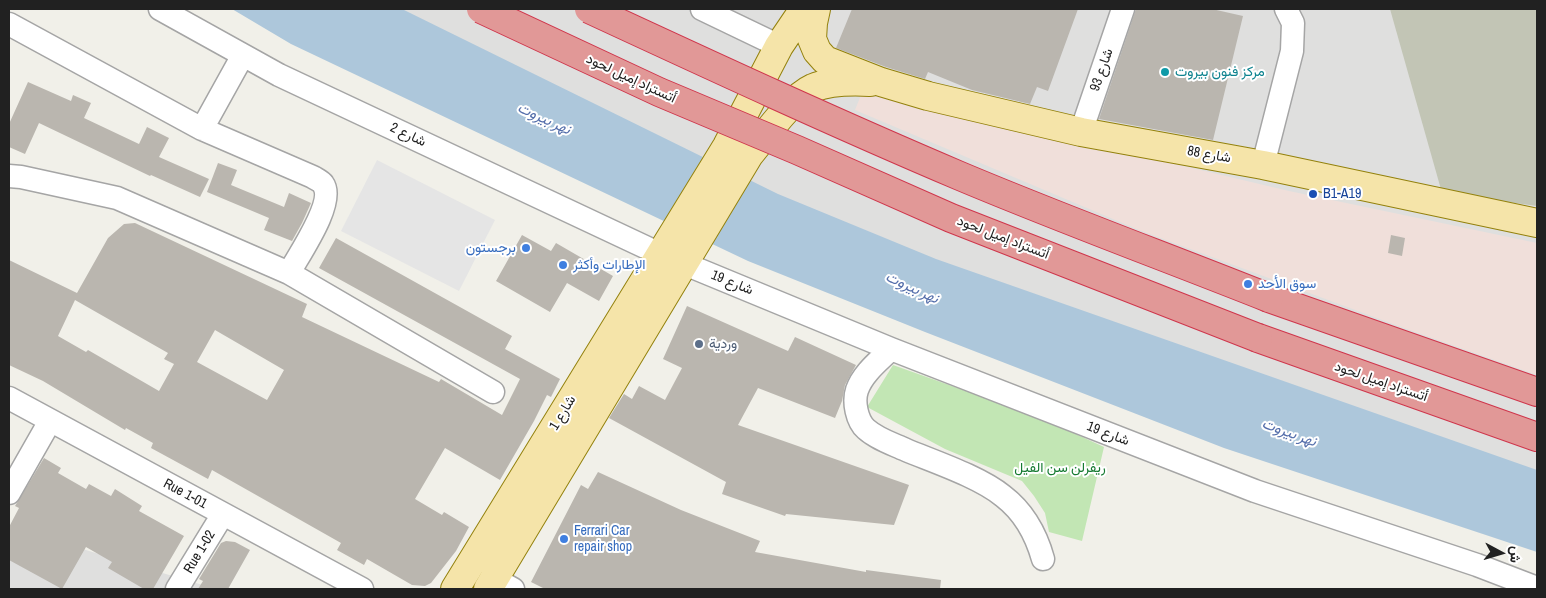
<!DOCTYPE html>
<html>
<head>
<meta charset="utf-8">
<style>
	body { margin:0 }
	#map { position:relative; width:1546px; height:598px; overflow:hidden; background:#f1f0e9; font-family:"Archivo Narrow",Vazirmatn,sans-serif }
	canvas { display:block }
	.frame { position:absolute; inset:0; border:10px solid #212121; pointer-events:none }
	.north { position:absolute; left:1476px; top:528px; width:50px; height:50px; -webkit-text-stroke:4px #fff; paint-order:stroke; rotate:96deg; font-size:14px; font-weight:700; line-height:20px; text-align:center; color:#212121 }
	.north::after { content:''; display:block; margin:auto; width:18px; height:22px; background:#212121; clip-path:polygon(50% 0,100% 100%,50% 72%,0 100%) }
</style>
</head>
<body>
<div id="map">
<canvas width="1546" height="598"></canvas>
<div class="frame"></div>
<div class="north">ش</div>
</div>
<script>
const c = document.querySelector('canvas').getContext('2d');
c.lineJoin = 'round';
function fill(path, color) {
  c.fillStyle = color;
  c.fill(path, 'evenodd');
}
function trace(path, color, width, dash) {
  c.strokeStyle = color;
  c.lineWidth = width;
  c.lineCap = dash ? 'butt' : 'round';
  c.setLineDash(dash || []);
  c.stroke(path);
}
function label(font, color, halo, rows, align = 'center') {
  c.font = font + ' "Archivo Narrow",Vazirmatn,sans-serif';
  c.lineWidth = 4;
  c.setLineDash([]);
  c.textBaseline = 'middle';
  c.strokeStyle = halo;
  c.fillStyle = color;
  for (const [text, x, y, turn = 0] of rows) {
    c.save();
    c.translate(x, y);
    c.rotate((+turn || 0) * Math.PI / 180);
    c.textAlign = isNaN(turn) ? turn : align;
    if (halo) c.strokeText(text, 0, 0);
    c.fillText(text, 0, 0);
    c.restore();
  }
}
fill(new Path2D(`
	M304,9h1233v513z
	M9,527l207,62h-207z`), '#dfdfde');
fill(new Path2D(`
	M863,90l426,101 248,52v132l-133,-47 -265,-98 -284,-120z`), '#f0dfda');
fill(new Path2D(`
	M1390,9h147v197l-95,-13z`), '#c2c5b5');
fill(new Path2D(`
	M893,365l146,52 65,30 -22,94 -33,-9 -4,-19 -11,-17 -12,-15 -77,-32 -78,-42z`), '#c2e6b4');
fill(new Path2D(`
	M377,160l118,60 -36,71 -118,-60z`), '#e5e5e5');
fill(new Path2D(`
	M232,9h170l376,185 158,65 601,211v82l-313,-104 -299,-116 -177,-71 -457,-217z`), '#adc7db');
fill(new Path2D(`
	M852,9h226l-30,82 -11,-4 -7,17 -58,-14 -44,-18 -3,7 -39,-12 -50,-19z
	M1136,9h76l31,7 -30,124 -114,-21z
	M28,82l43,19 2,-6 18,8 -7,15 55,26 8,-17 22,11 -10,19 50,22 -9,18 -49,-22 -1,1 -111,-53 -14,31 -16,-7v-23z
	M218,163l19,7 -6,15 53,22 5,-14 22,10 -9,20 -10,18 -28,-11 5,-12 -62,-26z
	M135,223l172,81 -5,13 137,65 2,-3 61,36 18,-36 -201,-111 17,-30 176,98 -7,13 55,30 -9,18 -4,-2 -13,26 -34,59 -55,-32 -30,51 27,16 2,-3 25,15 -13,24 -25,32 -6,3 -13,-1 -45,-26 -3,6 -27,-15 4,-7 -129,-73 -4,9 -57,-31 2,-5 -27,-15 -1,2 -82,-49 -34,-16v-105l68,33 31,-55 16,-14zM75,300l93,53 -4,6 10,5 -15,27 -71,-41 -2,2 -28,-16zM215,330l69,40 -17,30 -70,-38z
	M522,235l29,16 5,-8 57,33 -14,25 -32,-18 -17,29 -54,-31z
	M1391,235l14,3 -3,18 -14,-3z
	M687,306l101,45 7,-14 61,28 -11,20 -3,16 -7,17 -77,-30 -20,37 171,60 -15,40 -108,-11 -1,2 -63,-22 4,-12 -117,-64 15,-24 8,5 7,-13 26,14 17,-32 -19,-9z
	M44,458l17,10 -3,5 28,16 3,-5 22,12 4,-7 27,17 -3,5 45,25 -31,53h-9l-36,-21 4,-6 -26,-15 -24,42 -53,-29v-33l10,-19 -4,-2z
	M598,472l83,38 79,31 -5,11 111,20v-2l75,10 -1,9h-395l-14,-7 50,-97 7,4z
	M226,541l9,1 15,8 -22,39h-30l5,-8 -4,-2 22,-36z`), '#bab6af');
const minor = new Path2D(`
	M160,9l119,66 381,179
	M702,9l77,37
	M9,24l193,105
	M243,55l-41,74 111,48c3,2 8,4 10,7 13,18 -25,72 -34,89
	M1081,132l42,-123
	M1263,165l29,-114 1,-28 -7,-14
	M9,176l12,1 96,21 172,75 204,119
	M685,264l206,85 364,142 222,74 60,23
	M891,349c-12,12 -28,24 -34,41 -4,12 0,31 9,39 11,10 27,15 40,21 29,12 74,27 97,46 21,16 33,38 40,63
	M9,398l353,191
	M9,493l41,-72
	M495,579l18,10
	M177,589l46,-75`);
const major = new Path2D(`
	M816,9l-3,14 -1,16 5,12 8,9 56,22 47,14 153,36 182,33 274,58
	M455,589l272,-443 52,-100 25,-37
	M488,589l261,-434c16,-19 42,-57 64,-67 17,-7 38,-7 57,-6`);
const highway = new Path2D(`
	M1269,298l268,94
	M1258,338l279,99`);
trace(minor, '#a5a5a5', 25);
trace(major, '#93810c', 30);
trace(highway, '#cf364c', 30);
trace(minor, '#fff', 22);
trace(major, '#f5e4a9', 28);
trace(highway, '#e19897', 28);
const highwayBridge = new Path2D(`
	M481,9l178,83 138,58 154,68 307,120
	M589,9c123,57 246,114 371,167 102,43 206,81 309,122`);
trace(highwayBridge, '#cf364c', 30, []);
trace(highwayBridge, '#e19897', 28);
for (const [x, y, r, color] of [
	[1165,72,5,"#0f9aa8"],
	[1313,194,5,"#1a4fb4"],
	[526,248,5,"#3f7fe0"],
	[563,265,5,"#3f7fe0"],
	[1248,284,5,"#3f7fe0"],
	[699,344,5,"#5c6f8a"],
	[564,539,5,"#3f7fe0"]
]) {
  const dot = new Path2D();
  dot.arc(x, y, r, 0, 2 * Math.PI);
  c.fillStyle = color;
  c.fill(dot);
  trace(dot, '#fff', 2);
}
label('14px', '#212121', '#fff', [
	["شارع 93",1102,70,-71],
	["أتستراد إميل لحود",631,79,25],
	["شارع 2",408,135,25],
	["شارع 88",1209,155,10],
	["أتستراد إميل لحود",1003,238,21],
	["شارع 19",732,283,22],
	["أتستراد إميل لحود",1381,382,19],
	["شارع 1",563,413,-59],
	["شارع 19",1108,434,21],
	["Rue 1-01",185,494,28],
	["Rue 1-02",200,552,-59]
]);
label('14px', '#0d838f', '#fff', [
	["مركز فنون بيروت",1175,72]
], 'left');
label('14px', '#164399', '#fff', [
	["B1-A19",1323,194]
], 'left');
label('14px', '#366cbe', '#fff', [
	["برجستون",516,248,"right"],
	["الإطارات وأكثر",573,265],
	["سوق الأحد",1258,284],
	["Ferrari Car",574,531],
	["repair shop",574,547]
], 'left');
label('14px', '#4e5e75', '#fff', [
	["وردية",709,344]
], 'left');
label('14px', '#157a31', '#fff', [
	["ريفرلن سن الفيل",1060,468]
]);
label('italic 15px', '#546eab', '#fff', [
	["نهر بيروت",544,119,25],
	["نهر بيروت",912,288,25],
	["نهر بيروت",1289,433,20]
]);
</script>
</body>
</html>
